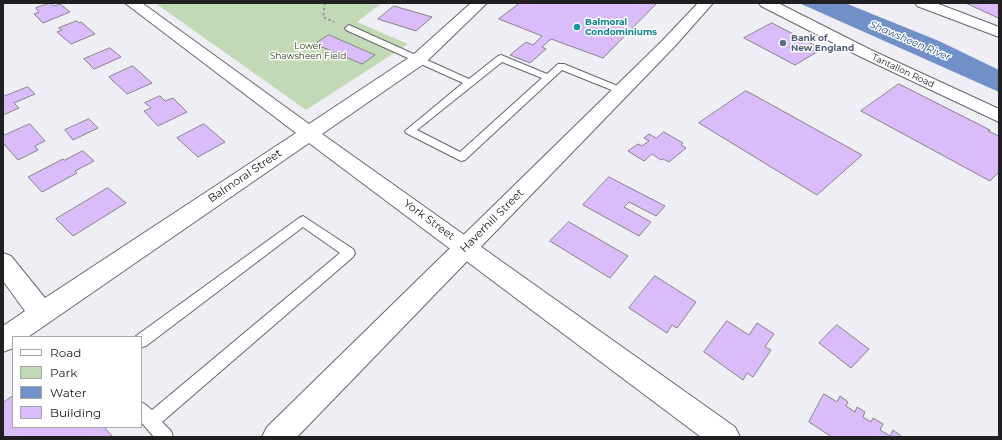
<!DOCTYPE html>
<html>
<head>
<meta charset="utf-8">
<style>
	body { margin:0 }
	#map { position:relative; width:1002px; height:440px; overflow:hidden; background:#eeeef4; font-family:Montserrat,sans-serif }
	canvas { display:block }
	.frame { position:absolute; inset:0; border:4px solid #202022; pointer-events:none }
	.legend { position:absolute; left:12px; top:336px; width:130px; height:92px; box-sizing:border-box; background:#fff; border:1px solid #a6a6a7; margin:0; padding:5px 7px; list-style:none; font-size:12px; color:#202022 }
	.legend li { display:flex; align-items:center; gap:8px; height:20px }
	.legend b { width:20px; border:1px solid #a6a6a7 }
</style>
</head>
<body>
<div id="map">
<canvas width="1002" height="440"></canvas>
<div class="frame"></div>
<ul class="legend">
<li><b style="height:5px;background:#fff"></b>Road</li>
<li><b style="height:11px;background:#c2d9b5"></b>Park</li>
<li><b style="height:11px;background:#7190c7"></b>Water</li>
<li><b style="height:11px;background:#dabcfa"></b>Building</li>
</ul>
</div>
<script>
const c = document.querySelector('canvas').getContext('2d');
c.lineJoin = 'round';
function fill(path, color) {
  c.fillStyle = color;
  c.fill(path, 'evenodd');
}
function trace(path, color, width, dash) {
  c.strokeStyle = color;
  c.lineWidth = width;
  c.lineCap = dash ? 'butt' : 'round';
  c.setLineDash(dash || []);
  c.stroke(path);
}
function label(font, color, halo, rows, align = 'center') {
  c.font = font + ' Montserrat,sans-serif';
  c.lineWidth = 3;
  c.setLineDash([]);
  c.textBaseline = 'middle';
  c.strokeStyle = halo;
  c.fillStyle = color;
  for (const [text, x, y, turn = 0] of rows) {
    c.save();
    c.translate(x, y);
    c.rotate((+turn || 0) * Math.PI / 180);
    c.textAlign = isNaN(turn) ? turn : align;
    if (halo) c.strokeText(text, 0, 0);
    c.fillText(text, 0, 0);
    c.restore();
  }
}
fill(new Path2D(`
	M155,3h227l-25,19 51,22 -102,66z`), '#c2d9b5');
fill(new Path2D(`
	M799,3h46l94,38 60,29v22z`), '#7190c7');
const building = new Path2D(`
	M51,3l3,3 6,-2 10,8 -27,11 -9,-9 5,-2 -3,-4z
	M520,3h137l-54,55 -52,-19 -9,8 4,2 -16,14 -20,-8 16,-13 7,3 9,-9 -43,-17z
	M966,3h33v15z
	M394,6l38,11 -16,14 -38,-12z
	M77,21l2,2 2,-1 14,12 -24,10 -14,-12 5,-2 -3,-2z
	M772,23l50,26 -27,16 -51,-27z
	M329,35l46,20 -13,9 -47,-20z
	M110,48l11,9 -27,12 -10,-10z
	M133,66l19,17 -25,11 -18,-17z
	M899,84l91,46 -2,1 11,5v36l-9,9 -129,-70z
	M28,87l7,7 -21,9 5,5 -16,7v-18z
	M746,91l6,3 110,61 -45,40 -118,-72z
	M160,96l5,5 8,-3 14,14 -29,14 -14,-15 7,-3 -6,-5z
	M89,119l9,9 -25,12 -8,-10z
	M30,124l15,17 -10,5 3,4 -20,10 -15,-17v-7z
	M204,124l21,18 -27,15 -21,-19z
	M664,132l19,11 -2,2 5,3 -17,14 -6,-3 -2,1 -9,-6 -8,7 -16,-10 10,-7 4,2 7,-5 -5,-3 5,-4 7,4z
	M83,151l11,10 -19,10 2,2 -35,19 -14,-15 35,-18 1,1z
	M609,177l56,29 -9,10 -27,-14 -5,5 27,15 -12,14 -56,-31z
	M108,188l18,15 -53,33 -17,-17z
	M569,222l59,34 -18,22 -60,-37z
	M655,276l41,26 -19,26 -5,-3 -5,8 -38,-25z
	M727,321l22,14 8,-12 17,11 -9,13 6,3 -18,27 -6,-4 -4,7 -39,-28z
	M837,325l32,24 -18,19 -32,-25z
	M824,394l13,8 3,-6 8,6 -2,4 9,6 2,-5 8,5 -2,5 8,5 2,-4 10,6 -3,6 10,6 3,-6 8,6v1h-69l-23,-15z
	M13,396v31h91l9,10h-110v-34z`);
fill(building, '#dabcfa');
trace(building, '#868389', 1);
const service = new Path2D(`
	M349,25l120,54 29,-23 3,-1 46,19 11,-10h6l61,25 2,2 -5,3 -3,-1 -57,-23 -97,90 -4,1 -55,-28 -1,-2 58,-48 -117,-53 -1,-2zM502,62l40,16 -82,74 -43,-22z
	M303,216l50,33 2,4 -2,4 -191,165 9,9 2,6h-19l-13,-15v-20l5,3 6,5 188,-157 -37,-26 -157,119 -5,1v-10l-5,-1 163,-118z`);
const minor = new Path2D(`
	M125,3h17l167,121 104,-69 58,-52h16l-62,60 -103,71 413,293 5,10h-39l-392,-294 -281,194h-15v11l-10,4v-26l22,-15 -22,-30v-28l8,3 34,42 251,-165z
	M759,3h19l93,47 128,59v13l-140,-66 -98,-50z
	M915,3h21l63,24v10l-82,-31z`);
const secondary = new Path2D(`
	M698,3h15l-38,43 -378,391h-35l5,-10 396,-387z`);
trace(service, '#67676c', 2);
trace(minor, '#67676c', 2);
trace(secondary, '#67676c', 2);
trace(new Path2D(`
	M325,3l-2,14 11,5`), '#96969a', 2, [2.5, 2.5]);
fill(service, '#fff');
fill(minor, '#fff');
fill(secondary, '#fff');
for (const [x, y, r, color] of [
	[577,27,4,"#0f9aa8"],
	[783,43,4,"#5c6f8a"]
]) {
  const dot = new Path2D();
  dot.arc(x, y, r, 0, 2 * Math.PI);
  c.fillStyle = color;
  c.fill(dot);
  trace(dot, '#fff', 1.5);
}
label('bold 9px', '#0d838f', '#fff', [
	["Balmoral",585,22],
	["Condominiums",585,32]
], 'left');
label('bold 9px', '#4e5e75', '#fff', [
	["Bank of",791,38],
	["New England",791,48]
], 'left');
label('9px', '#223b11', '#fff', [
	["Lower",308,46],
	["Shawsheen Field",308,56]
]);
label('9px', '#202022', '#fff', [
	["Tantallon Road",903,71,25]
]);
label('italic 10px', '#25498d', '#fff', [
	["Shawsheen River",910,41,23]
]);
label('11px', '#202022', '#fff', [
	["Balmoral Street",245,176,-34],
	["York Street",429,220,36],
	["Haverhill Street",492,221,-45]
]);
</script>
</body>
</html>
